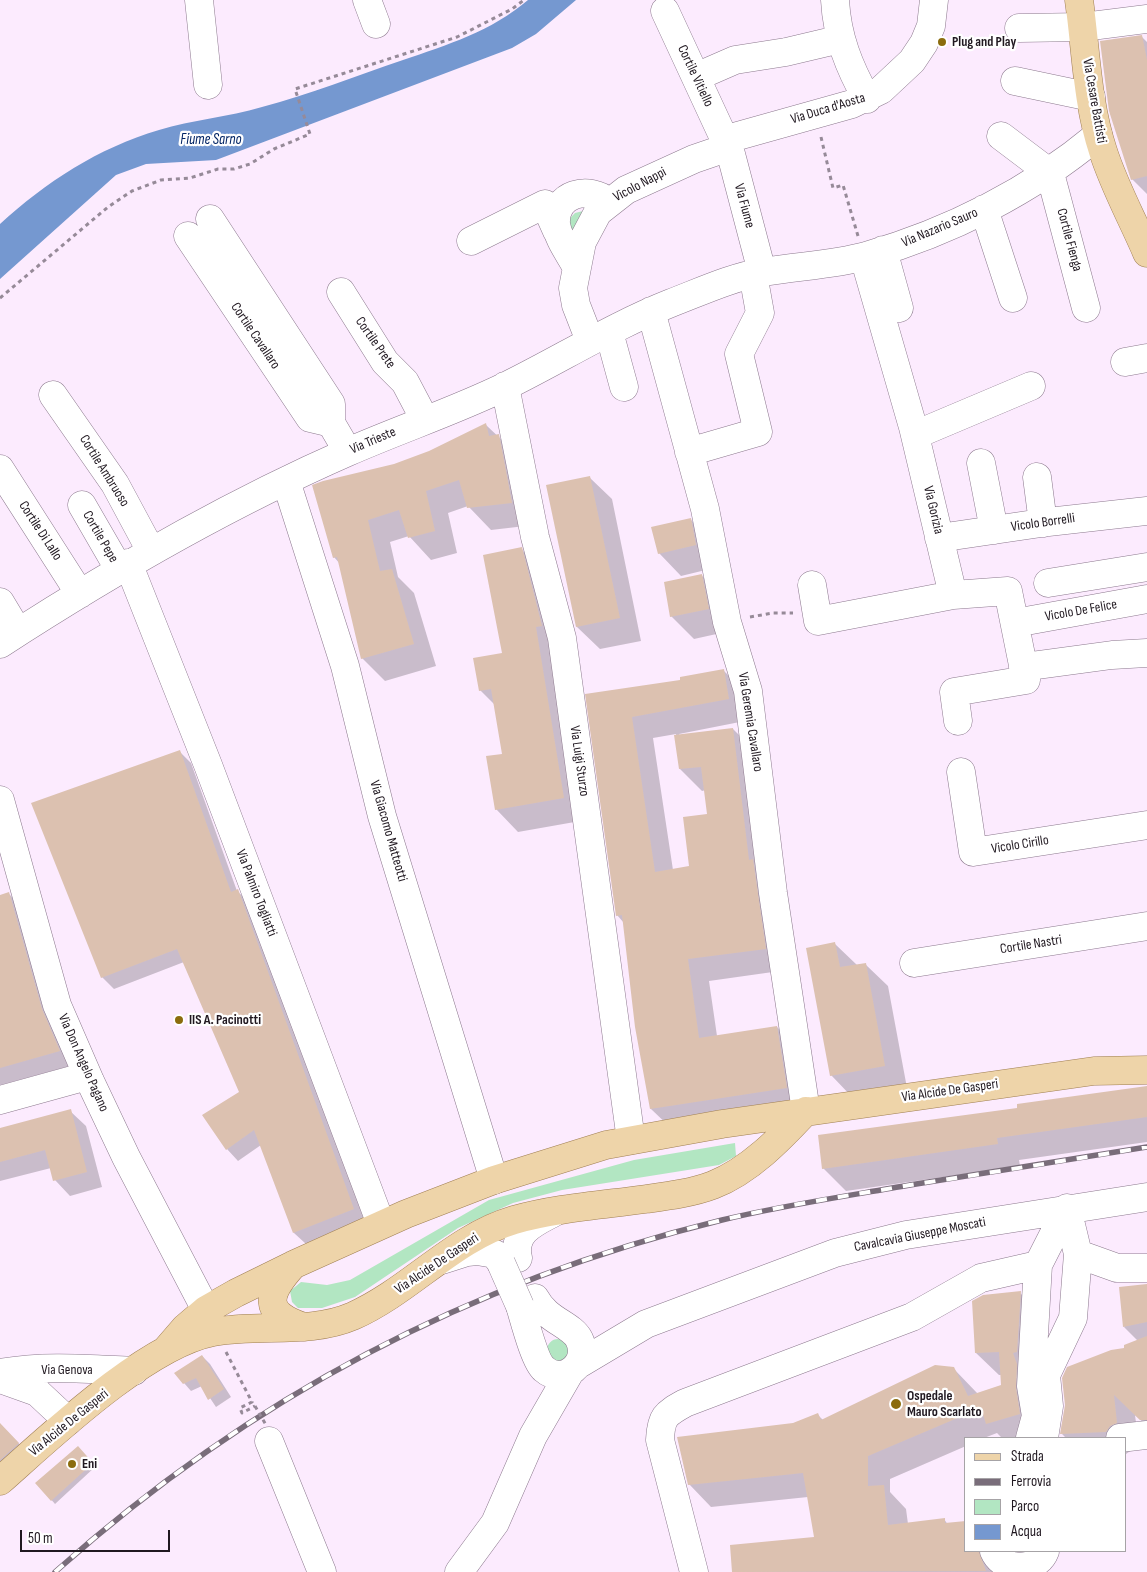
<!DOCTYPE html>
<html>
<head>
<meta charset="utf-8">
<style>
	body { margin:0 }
	#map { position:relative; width:1147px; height:1572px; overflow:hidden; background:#fcebfe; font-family:"Sofia Sans Condensed",sans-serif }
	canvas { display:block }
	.legend { position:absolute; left:964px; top:1437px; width:162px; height:115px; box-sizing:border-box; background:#fff; border:1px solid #a6a3a6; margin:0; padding:6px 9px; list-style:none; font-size:15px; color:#201820 }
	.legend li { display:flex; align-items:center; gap:10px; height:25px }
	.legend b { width:25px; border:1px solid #a6a3a6 }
	.scale { position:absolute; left:20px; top:1530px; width:150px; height:22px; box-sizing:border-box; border:2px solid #201820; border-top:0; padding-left:6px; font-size:15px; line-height:18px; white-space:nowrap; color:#201820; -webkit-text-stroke:4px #fff; paint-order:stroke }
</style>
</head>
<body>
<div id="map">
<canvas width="1147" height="1572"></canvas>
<ul class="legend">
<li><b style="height:6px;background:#eed4a9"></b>Strada</li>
<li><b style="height:6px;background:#796d7a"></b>Ferrovia</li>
<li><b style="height:14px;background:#b2e6c2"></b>Parco</li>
<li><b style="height:14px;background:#7598d0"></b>Acqua</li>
</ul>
<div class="scale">50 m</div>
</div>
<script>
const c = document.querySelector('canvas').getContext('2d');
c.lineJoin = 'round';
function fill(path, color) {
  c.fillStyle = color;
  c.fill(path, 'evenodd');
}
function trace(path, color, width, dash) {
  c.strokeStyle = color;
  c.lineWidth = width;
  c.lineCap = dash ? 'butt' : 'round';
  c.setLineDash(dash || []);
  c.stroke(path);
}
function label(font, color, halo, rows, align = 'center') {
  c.font = font + ' "Sofia Sans Condensed",sans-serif';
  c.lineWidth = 4.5;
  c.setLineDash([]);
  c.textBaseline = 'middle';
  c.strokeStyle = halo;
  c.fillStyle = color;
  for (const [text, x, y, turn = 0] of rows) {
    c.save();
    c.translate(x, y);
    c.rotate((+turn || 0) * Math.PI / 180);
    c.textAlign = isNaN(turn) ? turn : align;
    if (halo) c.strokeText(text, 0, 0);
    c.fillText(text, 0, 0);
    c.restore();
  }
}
fill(new Path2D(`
	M583,211l-6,27 -7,-6 -1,-13 6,-6z
	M735,1143l1,13 -17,9 -157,25 -49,13 -55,25 -103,69 -33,11h-24l-6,-6 -2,-11 11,-9 26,3 23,-5 139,-80 145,-40z
	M547 1350a11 11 0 1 1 22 0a11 11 0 1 1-22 0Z`), '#b2e6c2');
fill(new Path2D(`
	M528,0h48l-40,34 -24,14 -296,112 -70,4 -30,11 -116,104v-55c46,-42 98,-76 159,-94 33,-10 69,-13 103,-23 48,-13 94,-31 141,-47 44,-15 89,-29 125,-60z`), '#7598d0');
fill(new Path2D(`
	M1142,37l5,5v152l-15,-15z
	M486,425l35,33 13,67 -43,5 -23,-24 -20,7 9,40 -26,7 -22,-24 -19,6 8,35 16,16 22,73 -51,15 -23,-23 -22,-94 -6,-7 61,-92 34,-13z
	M589,477l23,22 29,142 -41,8 -23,-22z
	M690,519l23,23 5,25 -37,9 -22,-23z
	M521,549l23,22 42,249 -68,12 -22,-23 7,-54 -8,-50 -15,-15 24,-36z
	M701,575l23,22 6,34 -36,8 -23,-23z
	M723,670l22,22 5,28 -71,14 1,2 53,-7 22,22 32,219 -78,11 8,55 60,-9 22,22 9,60 -135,21 -22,-21 -27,-186 -7,-8 -30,-220 95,-14zM676,734l4,35 22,22 4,-1 2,25 -18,53 -17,2 -20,-132z
	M179,751l12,12 46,128 12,11 116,318 -59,24 -12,-11 -33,-88 -23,16 -11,-12 13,-57 -56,-130 -70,27 -12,-12z
	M9,894l14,14 50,157 -73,20v-189z
	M835,944l22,21 8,-1 23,22 19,102 -54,10 -22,-23z
	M1147,1087v55l-128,18 1,6 -174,25 -23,-23 196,-59z
	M70,1111l16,15 16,61 -32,9 -15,-16 -4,-12 -51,13v-52z
	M1147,1284v142l-12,-11 4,30 -13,9v-16h-60l-4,-4 64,-85 12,-8 -14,-14z
	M1020,1293l23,22 -9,123h-32l-5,-5 -13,5h-18v8l-76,33v13l16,17 2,15 36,-5 22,32h36v21h-269l-2,-26 84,-8 -7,-41 -97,10 -22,-23 104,-59 24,-11 7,7 129,-53 25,26 24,-8 -1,-11h-2l-23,-22z
	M202,1356l8,8 21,33 -15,10 -14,-21 -11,5 -7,-8z
	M0,1424l30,31 -30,28z
	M78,1448l17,19 -40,37 -18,-21z`), '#0003');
fill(new Path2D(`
	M1142,35l5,25v116l-16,4 -22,-69 -9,-70z
	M486,423l3,13 10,-2 13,69 -45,5 -8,-28 -33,11 9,40 -27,7 -9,-28 -31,10 12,51 12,-2 22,75 -53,15 -24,-102 -4,1 -21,-73 11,-4 71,-17 35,-13z
	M590,476l30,142 -44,9 -30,-142z
	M691,518l5,27 -38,9 -7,-27z
	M522,547l20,79 -6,1 28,171 -69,12 -9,-54 16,-2 -11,-65 -12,2 -6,-33 29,-5 -19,-98z
	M702,574l7,35 -39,8 -6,-35z
	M724,669l5,30 -97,18 23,155 34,-6 -6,-49 24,-3 -6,-47 -22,2 -5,-34 59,-7 16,132 4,-1 13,90 -78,10 11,79 78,-12 10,62 -137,21 -15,-82 -13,-112 -6,1 -31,-222 95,-14v-3z
	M180,750l51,142 7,-3 116,320 -61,24 -39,-103 -28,20 -24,-35 37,-23 -62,-143 -76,29 -70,-175z
	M9,892l33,117 18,42 -60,17v-173z
	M835,942l5,25 26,-4 19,103 -55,10 -24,-128z
	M1147,1086v31l-150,21 1,6 -176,25 -4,-34 199,-27v-4z
	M71,1109l16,63 -34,9 -8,-31 -45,12v-34z
	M1147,1284v38l-24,5 -4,-40z
	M1021,1291l-4,61 -4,1 4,11 -1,24 4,26 -34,10 -5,-16 -113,48v30l16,-1 4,40 57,-7v5l21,-2v30h13l7,20 -254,1 -2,-27 84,-8 -11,-64 -115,12 -11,-48 116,-14 25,-10 3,7 114,-55 19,2 14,29 33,-11 -2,-33 -24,1 -3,-52 11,-6z
	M1147,1336v84h-7l-26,-25 3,28 -7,3 -4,6 -46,2 5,-29 -3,-27 5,-11 44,-17 13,-2v-3z
	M202,1355l22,34 -16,11 -12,-22 -13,6 -9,-11z
	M0,1423l19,20 -19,17z
	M78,1446l15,17 -42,38 -16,-18z`), '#dcc1b0');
const minor = new Path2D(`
	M199,0l9,85
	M367,0l9,24
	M835,0c2,37 14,67 32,99
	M665,11l57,123 5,5
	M1019,28l64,-1 64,-8
	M696,77l39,-17 51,-8 55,-13
	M1015,81l76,16
	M1001,136l49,37 36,135
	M727,139l125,-35 29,-14 31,-29 12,-18 7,-17 3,-26
	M727,139l35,133
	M984,209l29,89
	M210,219l121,185v19l17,29
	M188,236l122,182 21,5
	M471,241l74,-37 12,27
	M883,250l16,58
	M576,266c-7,-13 -18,-27 -20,-42 -2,-31 33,-39 53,-22
	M341,292l44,70 20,20 20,38
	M651,311l54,198 22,113 21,69 25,202 33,218
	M609,332l15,55
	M590,341l-14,-36 -3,-17 9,-46 16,-30 28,-22 68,-31 35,-12
	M1125,362l22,-4
	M505,386l30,151 27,101 69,502
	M53,395l62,89 36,67
	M915,435l116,-49
	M689,452l69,-20 -19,-78 21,-41 -7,-39
	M981,463l13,67
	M0,469l80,125
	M1037,477l6,46
	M286,481l59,185 37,150 112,364
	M82,505l37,64
	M939,538l109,-16 99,-11
	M128,563l80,202 173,459
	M1048,583l99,-16
	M812,585l6,36 135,-26 -40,-168 -49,-170
	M953,595l55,-4 18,89 -72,12 4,29
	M0,602l18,30
	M1015,623l132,-24
	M0,644c111,-72 227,-139 348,-192 52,-23 107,-41 158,-66 55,-27 107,-60 165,-83 29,-11 61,-26 92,-31 34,-6 70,-7 103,-16 84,-24 165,-65 232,-121
	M1023,667l89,-12 35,-2
	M961,772l12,80 174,-27
	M0,800l57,205 33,76 36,76 80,153
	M914,963l233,-37
	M0,1100l87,-24
	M1078,1254l39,14h30
	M518,1258c-6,-26 16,-35 35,-45
	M442,1260l25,-8 10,-1 18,3 6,9
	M520,1306c4,13 15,56 24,63 19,17 47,-6 35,-30 -8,-15 -32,-18 -44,-41
	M579,1364l67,-40 189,-71 71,-18 241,-38
	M0,1373c44,-8 89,-4 134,-2
	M0,1379l37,13 31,29
	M1030,1438l6,-22 -5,-30 7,-121 29,-57 11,46 -5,64 -27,57 3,31 -5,32
	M1120,1438l27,-3
	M269,1441l53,131
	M994,1551c9,21 43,21 51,0
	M459,1572l36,-49 38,-87 37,-64
	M694,1572l-34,-132c1,-23 5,-26 25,-37l227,-86 69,-39 57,-13`);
const major = new Path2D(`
	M1079,0c7,50 8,103 24,151 11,35 30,69 44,102
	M293,1265c-26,29 -32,48 11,62
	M166,1350l19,-22 21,-18 30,-17 59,-29 111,-50 88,-34 112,-35 116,-21 372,-53 53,-1
	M0,1481c51,-45 146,-136 213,-149 46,-9 96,3 140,-16 58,-26 100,-78 161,-96 43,-12 88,-15 132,-21 22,-3 46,-6 67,-14 36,-14 67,-46 93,-74`);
trace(minor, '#8c798e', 29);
trace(major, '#9f7f53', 29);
trace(new Path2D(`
	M821,137l12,51 10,-3 15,51
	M0,298l108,-91 24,-16 29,-11 29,-2 28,-9h16l16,-5 24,-15 36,-15 -15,-45 162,-52 55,-28 12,-9
	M750,617l23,-4h20
	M226,1352l26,50 -12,6 2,5 13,-7`), '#968a98', 3, [4, 4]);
trace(minor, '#fff', 28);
trace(major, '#eed4a9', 28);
const rail = new Path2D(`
	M55,1572c195,-174 413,-290 667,-352 62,-15 125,-24 188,-35 79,-12 158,-25 237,-38`);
trace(rail, '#796d7a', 5.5);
trace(rail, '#fff', 4, [11]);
const minorBridge = new Path2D(`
	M501,1263l19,43`);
trace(minorBridge, '#8c798e', 29, []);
trace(new Path2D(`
	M255,1406l11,19`), '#968a98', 3, [4, 4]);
trace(minorBridge, '#fff', 28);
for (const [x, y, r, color] of [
	[942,42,5,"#8b6c0d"],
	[179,1020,5,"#8b6c0d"],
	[896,1404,6,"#8b6c0d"],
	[72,1464,5,"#8b6c0d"]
]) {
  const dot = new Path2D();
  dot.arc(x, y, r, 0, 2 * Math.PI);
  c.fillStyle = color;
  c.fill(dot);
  trace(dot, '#fff', 2);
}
label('bold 14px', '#201820', '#fff', [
	["Plug and Play",952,42],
	["IIS A. Pacinotti",189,1020],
	["Ospedale",907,1396],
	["Mauro Scarlato",907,1412],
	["Eni",82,1464]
], 'left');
label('14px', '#201820', '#fff', [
	["Cortile Vitiello",695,76,65],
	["Via Cesare Battisti",1094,101,80],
	["Via Duca d'Aosta",828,109,-17],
	["Vicolo Nappi",640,185,-28],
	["Via Fiume",744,206,75],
	["Via Nazario Sauro",940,228,-23],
	["Cortile Fienga",1069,240,75],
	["Cortile Cavallaro",255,336,56],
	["Cortile Prete",375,343,55],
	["Via Trieste",373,441,-23],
	["Cortile Ambruoso",104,471,58],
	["Via Gorizia",933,510,77],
	["Vicolo Borrelli",1043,523,-8],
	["Cortile Di Lallo",40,531,57],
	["Cortile Pepe",100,537,60],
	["Vicolo De Felice",1081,611,-10],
	["Via Geremia Cavallaro",750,722,81],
	["Via Luigi Sturzo",579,761,82],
	["Via Giacomo Matteotti",388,831,74],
	["Vicolo Cirillo",1020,845,-9],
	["Via Palmiro Togliatti",256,893,69],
	["Cortile Nastri",1031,945,-9],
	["Via Don Angelo Pagano",83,1063,66],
	["Via Alcide De Gasperi",950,1091,-8],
	["Cavalcavia Giuseppe Moscati",920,1235,-11],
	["Via Alcide De Gasperi",437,1264,-34],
	["Via Genova",67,1370],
	["Via Alcide De Gasperi",69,1423,-39]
]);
label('italic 15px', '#002364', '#fff', [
	["Fiume Sarno",211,140]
]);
</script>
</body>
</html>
